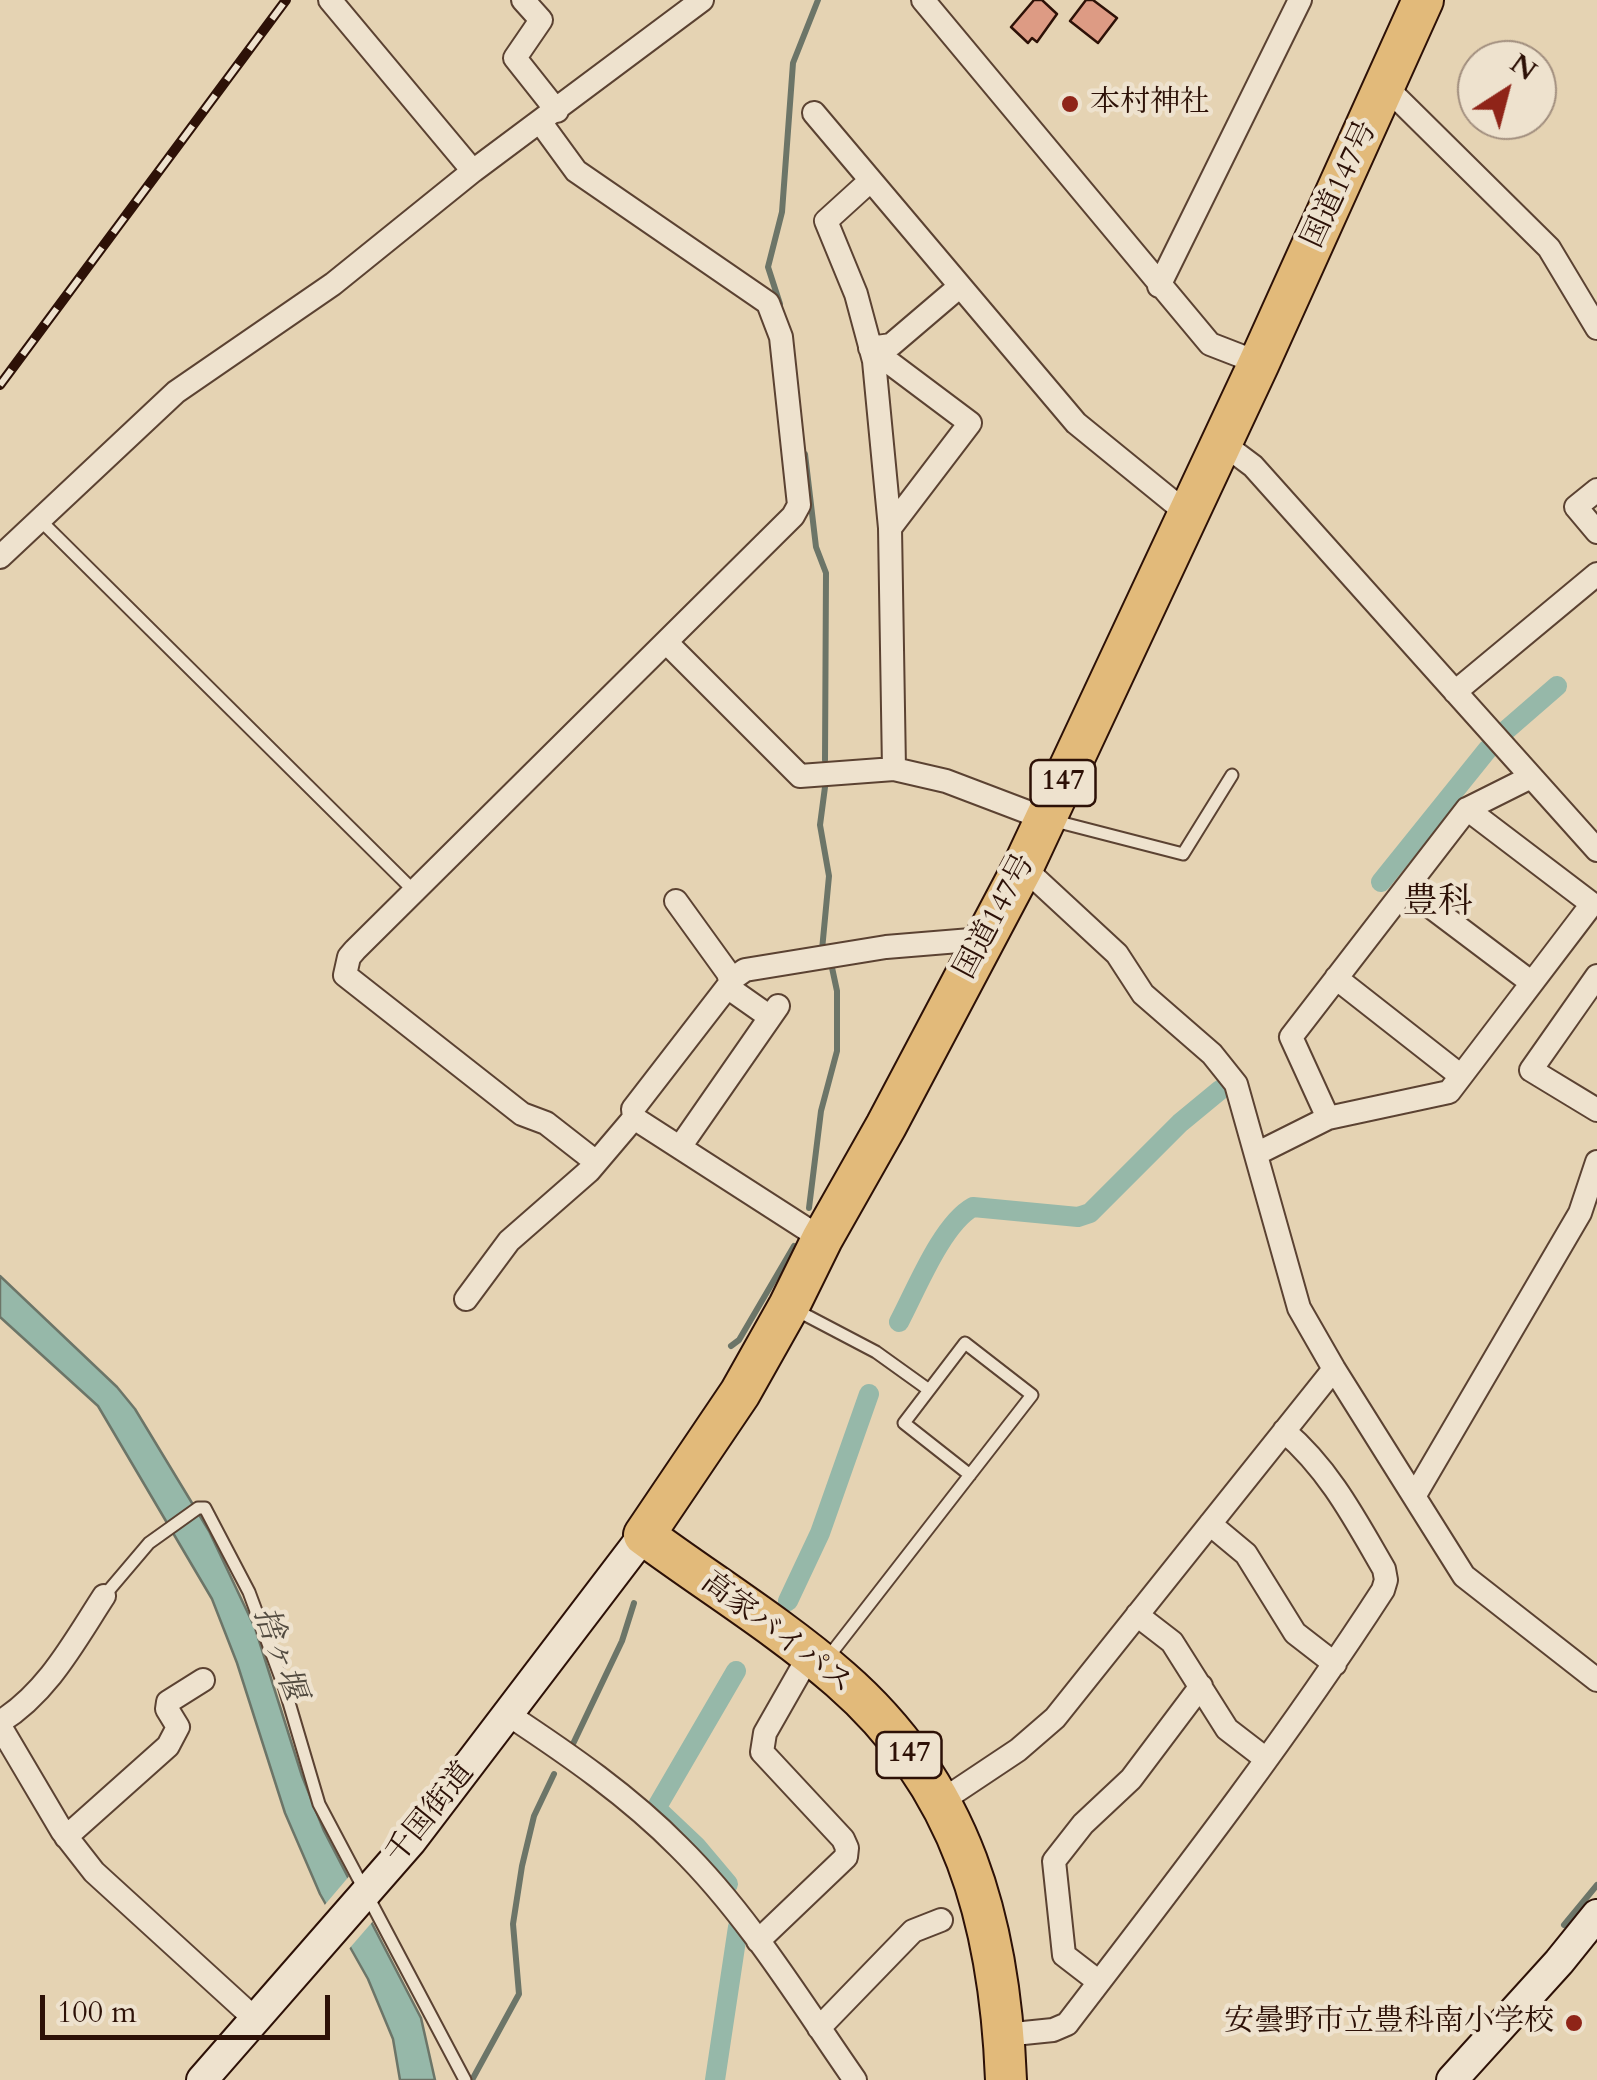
<!DOCTYPE html>
<html>
<head>
<meta charset="utf-8">
<style>
	body { margin:0 }
	#map { position:relative; width:1597px; height:2080px; overflow:hidden; background:#e5d3b3; font-family:Cardo,serif }
	canvas { display:block }
	.north { position:absolute; left:1457px; top:40px; width:100px; height:100px; box-sizing:border-box; background:#eee2ce; border:2px solid #a18e7e; border-radius:50%; rotate:36deg; font-size:28px; font-weight:700; line-height:40px; text-align:center; color:#2d1107 }
	.north::after { content:''; display:block; margin:auto; width:35px; height:45px; background:#8f2418; clip-path:polygon(50% 0,100% 100%,50% 72%,0 100%) }
	.scale { position:absolute; left:40px; top:1995px; width:290px; height:45px; box-sizing:border-box; border:5px solid #2d1107; border-top:0; padding-left:12px; font-size:30px; line-height:35px; white-space:nowrap; color:#2d1107; -webkit-text-stroke:8px #eee2ce; paint-order:stroke }
</style>
</head>
<body>
<div id="map">
<canvas width="1597" height="2080"></canvas>
<div class="north">N</div>
<div class="scale">100 m</div>
</div>
<script>
const c = document.querySelector('canvas').getContext('2d');
c.lineJoin = 'round';
function fill(path, color) {
  c.fillStyle = color;
  c.fill(path, 'evenodd');
}
function trace(path, color, width, dash) {
  c.strokeStyle = color;
  c.lineWidth = width;
  c.lineCap = dash ? 'butt' : 'round';
  c.setLineDash(dash || []);
  c.stroke(path);
}
function label(font, color, halo, rows, align = 'center') {
  c.font = font + ' Cardo,"Noto Serif JP",serif';
  c.lineWidth = 9;
  c.setLineDash([]);
  c.textBaseline = 'middle';
  c.strokeStyle = halo;
  c.fillStyle = color;
  for (const [text, x, y, turn = 0] of rows) {
    c.save();
    c.translate(x, y);
    c.rotate((+turn || 0) * Math.PI / 180);
    c.textAlign = isNaN(turn) ? turn : align;
    if (halo) c.strokeText(text, 0, 0);
    c.fillText(text, 0, 0);
    c.restore();
  }
}
const water = new Path2D(`
	M0,1276l117,111 18,22 74,122 46,97 47,148 22,55 97,187 14,62h-35l-7,-41 -25,-60 -48,-85 -35,-81 -48,-150 -25,-64 -114,-193 -98,-89z`);
fill(water, '#96b8a9');
trace(water, '#6c7568', 2.5);
fill(new Path2D(`
	M351,1874l23,46 -26,30 -25,-43z`), '#e5d3b3');
trace(new Path2D(`
	M780,304l-12,-37 14,-55 11,-149 25,-63
	M805,454l11,93 10,26 -1,187
	M822,950l7,-74 -9,-51 5,-38
	M809,1208l12,-97 16,-60v-60l-6,-28
	M731,1346l8,-6 55,-94
	M572,1746l50,-105 12,-38
	M1564,1925l33,-40
	M472,2080l47,-86 -6,-70 9,-58 12,-50 20,-42`), '#6c7568', 6);
trace(new Path2D(`
	M1504,732l53,-46
	M1381,882l107,-133
	M899,1322c17,-32 43,-98 74,-115l105,10 12,-4 90,-90 40,-33
	M788,1601l32,-68 49,-139
	M728,1884l-32,-38 -37,-35 -1,-6 78,-134
	M715,2080l23,-153`), '#96b8a9', 20);
const building = new Path2D(`
	M1034,0h8l15,14 -20,28 -5,-4 -4,5 -17,-16z
	M1086,0h7l24,18 -19,25 -28,-22z`);
fill(building, '#dd9b84');
trace(building, '#2d1107', 2.5);
const lane = new Path2D(`
	M41,521l375,372
	M1051,820l132,34 49,-79
	M796,1310l80,42 53,38
	M104,1596l45,-53 49,-35h7l44,84 36,97 34,115 146,276
	M826,1660l206,-265 -67,-52 -61,80 66,52`);
const street = new Path2D(`
	M330,0l143,171
	M523,0l18,20 -26,38 42,53
	M923,0l287,344 49,19
	M1386,87l163,161 48,80
	M814,113l262,310 102,83 13,4
	M541,123l35,48 192,132 13,34 18,168 -6,11 -438,434 -6,7 -4,18 177,139 24,9 50,39
	M870,181l-44,40 30,73 18,67 16,167 4,241
	M1159,286l141,-286
	M870,348l100,75 -80,105
	M870,348l21,-3 68,-58
	M1221,442l32,24 344,384
	M1597,490l-21,17 21,25
	M0,557l176,-165 157,-108 140,-113 229,-171
	M667,643l133,133 94,-7 52,12 100,38
	M1455,692l142,-118
	M1023,867l94,87 26,40 69,60 24,30 63,224 35,61 130,207 133,104
	M1406,888l126,95
	M676,901l52,72 5,18 37,26
	M1597,976l-66,94 66,40
	M1336,978l125,98
	M634,1118l-1,-9 102,-132 10,-7 141,-23 85,-7 11,5
	M1328,1118l121,-26 143,-188 -125,-95
	M680,1147l98,-141
	M1256,1154l72,-36 -37,-81 176,-228 64,-32
	M466,1299l43,-58 80,-70 45,-53 188,121
	M1415,1495l165,-282 17,-51
	M1210,1524l36,30 49,79 40,31
	M1137,1615l35,27 55,87 39,30
	M509,1715c59,39 120,81 170,132 69,68 121,154 176,233
	M0,1722c48,-30 74,-80 104,-126
	M0,1726l62,105 32,41 160,146
	M940,1802l78,-52 37,-32 279,-349
	M66,1837l102,-91 10,-19 -11,-18 1,-7 35,-22
	M758,1941l88,-84 1,-9 -4,-9 -81,-87 3,-19 45,-79
	M1099,1982l-35,-27 -10,-94 29,-37 48,-45 70,-93
	M819,2028l94,-97 28,-11
	M1004,2035l49,-5 14,-6c109,-142 219,-284 316,-434l3,-10 -2,-11c-29,-50 -55,-100 -100,-138`);
const secondary = new Path2D(`
	M202,2080l209,-239 233,-306
	M1452,2080l107,-118 38,-47`);
const highway = new Path2D(`
	M1006,2080c-6,-157 -43,-294 -166,-401 -61,-53 -131,-96 -196,-144l96,-142 49,-87 33,-67 64,-113 137,-259 236,-504 164,-363`);
trace(lane, '#5b4232', 15);
trace(street, '#5b4232', 26);
trace(secondary, '#2d1107', 34);
trace(highway, '#2d1107', 44);
trace(lane, '#eee2ce', 11);
trace(street, '#eee2ce', 22);
trace(secondary, '#eee2ce', 30);
trace(highway, '#e2ba7a', 40);
const rail = new Path2D(`
	M0,385l286,-385`);
trace(rail, '#2d1107', 10);
trace(rail, '#eee2ce', 6, [19]);
for (const [x, y, r, color] of [
	[1070,104,10,"#8f2418"],
	[1574,2023,10,"#8f2418"]
]) {
  const dot = new Path2D();
  dot.arc(x, y, r, 0, 2 * Math.PI);
  c.fillStyle = color;
  c.fill(dot);
  trace(dot, '#eee2ce', 4);
}
for (const [x, y, w] of [
	[1063,783,65],
	[909,1755,65]
]) {
  const box = new Path2D();
  box.roundRect(x - w / 2, y - 23, w, 46, 8);
  c.fillStyle = '#eee2ce';
  c.fill(box);
  trace(box, '#2d1107', 2.5);
}
label('bold 28px', '#2d1107', null, [
	["147",1063,783],
	["147",909,1755]
]);
label('30px', '#2d1107', '#eee2ce', [
	["本村神社",1090,104],
	["安曇野市立豊科南小学校",1554,2023,"right"]
], 'left');
label('30px', '#2d1107', '#eee2ce', [
	["国道147号",1341,185,-65],
	["国道147号",996,917,-62],
	["高家バイパス",776,1634,37],
	["千国街道",431,1814,-51]
]);
label('italic 32px', '#524b40', '#eee2ce', [
	["捨ヶ堰",278,1654,70]
]);
label('35px', '#2d1107', '#eee2ce', [
	["豊科",1438,904]
]);
</script>
</body>
</html>
